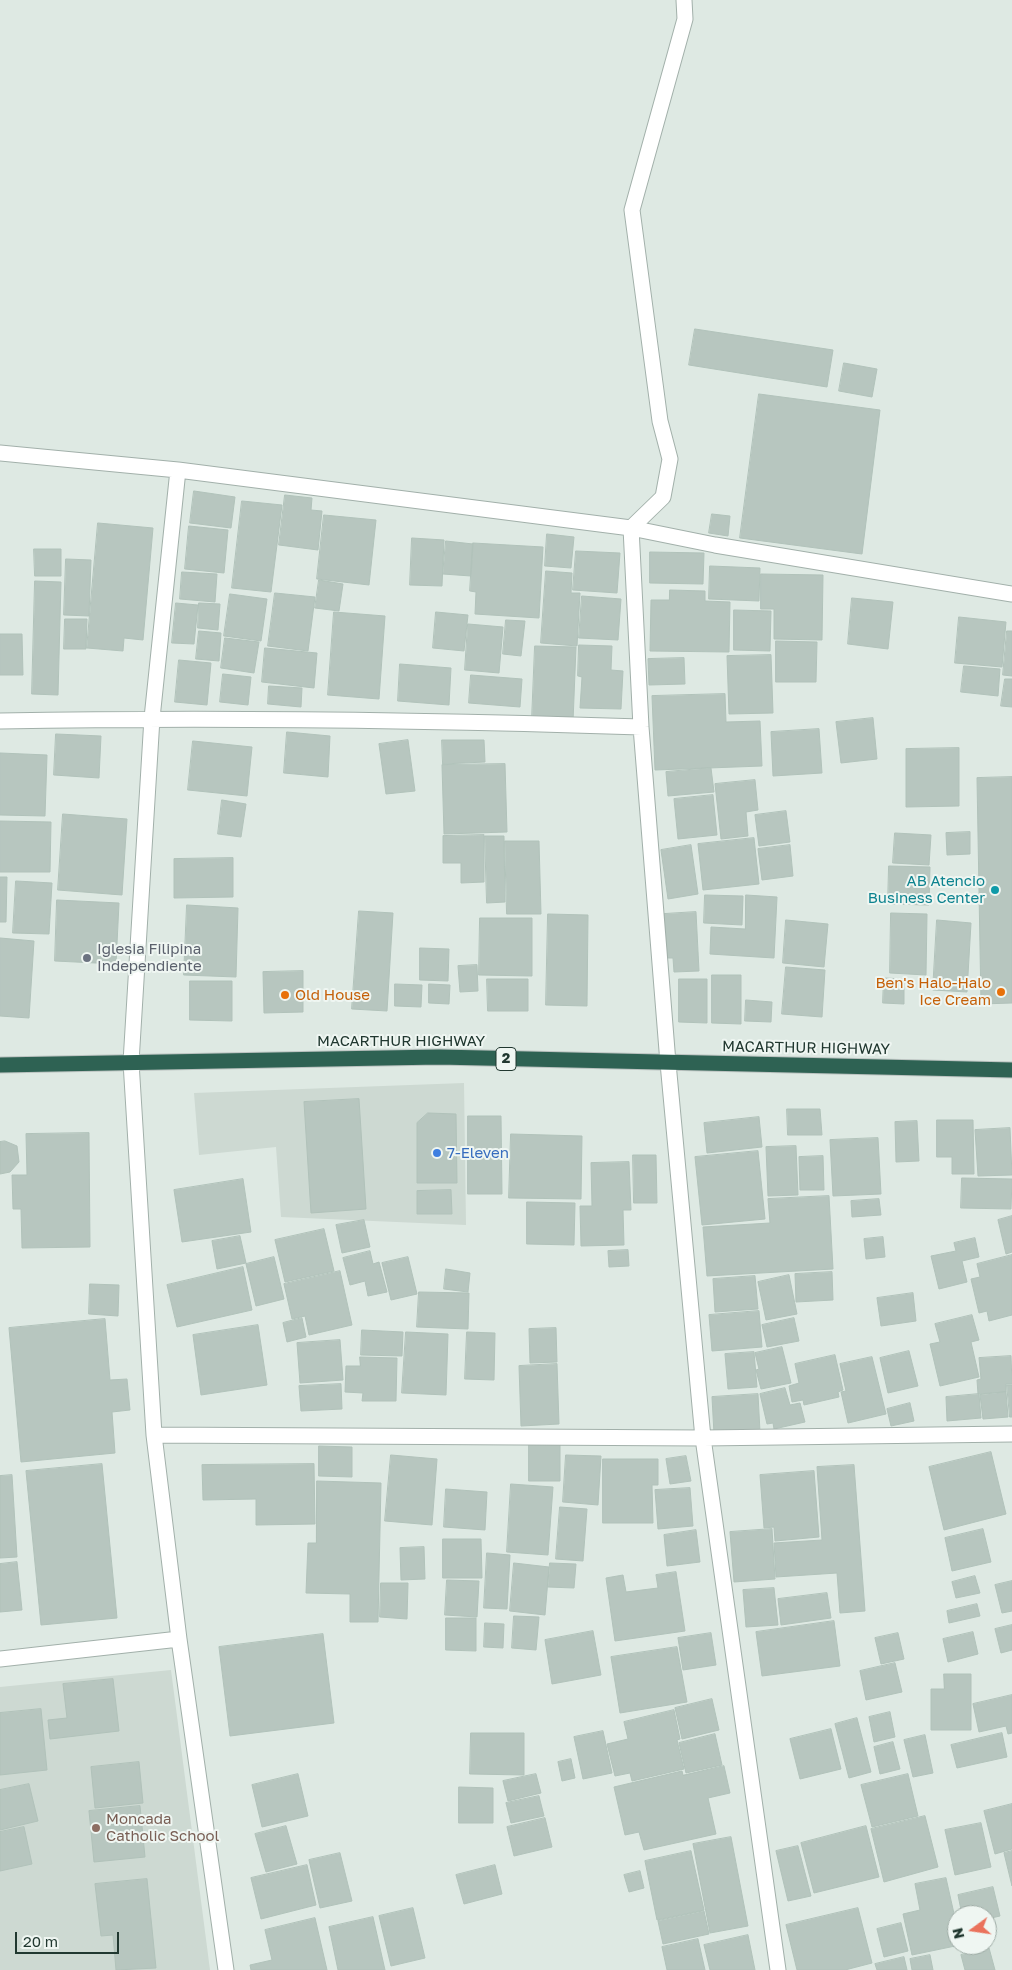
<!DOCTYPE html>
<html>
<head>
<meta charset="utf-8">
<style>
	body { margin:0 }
	#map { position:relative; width:1012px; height:1970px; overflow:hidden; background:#dee9e3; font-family:"Golos Text",sans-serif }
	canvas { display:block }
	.north { position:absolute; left:947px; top:1905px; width:50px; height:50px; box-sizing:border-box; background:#eff6f2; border:1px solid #9daaa4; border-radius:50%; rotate:256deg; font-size:14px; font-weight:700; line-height:20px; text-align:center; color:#213830 }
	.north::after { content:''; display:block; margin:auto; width:18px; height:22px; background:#ea725c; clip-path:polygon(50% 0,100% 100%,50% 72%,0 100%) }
	.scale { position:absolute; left:15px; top:1932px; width:104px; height:22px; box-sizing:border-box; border:2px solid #213830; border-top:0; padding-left:6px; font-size:15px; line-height:18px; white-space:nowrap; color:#213830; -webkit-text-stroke:4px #eff6f2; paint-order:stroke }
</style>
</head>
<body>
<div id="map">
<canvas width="1012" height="1970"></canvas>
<div class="north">N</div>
<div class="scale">20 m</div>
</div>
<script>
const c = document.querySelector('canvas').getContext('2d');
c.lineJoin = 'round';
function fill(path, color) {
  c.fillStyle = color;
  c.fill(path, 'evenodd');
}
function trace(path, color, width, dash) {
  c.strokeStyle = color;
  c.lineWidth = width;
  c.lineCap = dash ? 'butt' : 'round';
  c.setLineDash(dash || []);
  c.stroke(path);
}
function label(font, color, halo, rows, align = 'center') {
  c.font = font + ' "Golos Text",sans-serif';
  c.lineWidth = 4;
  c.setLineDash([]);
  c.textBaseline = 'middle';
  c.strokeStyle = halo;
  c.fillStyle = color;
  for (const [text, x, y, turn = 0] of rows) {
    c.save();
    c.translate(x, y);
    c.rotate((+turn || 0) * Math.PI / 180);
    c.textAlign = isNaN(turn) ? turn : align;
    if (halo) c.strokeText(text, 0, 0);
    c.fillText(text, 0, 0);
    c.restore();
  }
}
fill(new Path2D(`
	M464,1083l2,142 -185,-8 -5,-70 -77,8 -5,-62z
	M171,1670l39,300h-210v-283z`), '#cdd9d2');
const building = new Path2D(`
	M695,329l138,21 -6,37 -138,-22z
	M844,363l33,6 -5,28 -33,-6z
	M759,394l121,16 -18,144 -122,-16z
	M194,491l41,6 -4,31 -41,-5z
	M285,495l27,3 -1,12 11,1 -4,39 -39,-5z
	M242,501l40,4 -11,87 -39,-4z
	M712,514l18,2 -2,20 -19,-3z
	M324,515l52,5 -7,65 -52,-6z
	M98,523l55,5 -10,112 -19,-2 -1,13 -36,-3z
	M189,526l39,4 -4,43 -39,-4z
	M547,534l27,3 -3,31 -26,-2z
	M412,538l32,2 -2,46 -32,-1z
	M446,541l27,3 -2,32 -28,-2z
	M473,543l70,4 -4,71 -64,-4 1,-22 -6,-1z
	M34,549h27v27h-26z
	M576,551l44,2 -3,40 -44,-3z
	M650,552l54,1 -1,31 -53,-1z
	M66,559l25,1 -2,56 -25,-1z
	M710,566l50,2 -1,33 -50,-2z
	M546,571l26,2 -1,20h9l-3,53 -36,-3z
	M182,572l35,2 -2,28 -35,-3z
	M761,574l62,1 -1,65 -48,-1v-30h-13z
	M319,580l24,4 -4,27 -24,-3z
	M35,581l26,1 -3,113 -26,-1z
	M670,590l35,1v10l25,1 -1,50 -79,-1 1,-51h18z
	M275,593l40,4 -7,54 -40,-5z
	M230,594l37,5 -6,42 -37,-5z
	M582,596l39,3 -3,41 -39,-2z
	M852,598l41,4 -5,47 -40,-5z
	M176,603l22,2 -4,39 -22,-1z
	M199,603l21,1 -2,26 -20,-2z
	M734,610l37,1 -1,40 -36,-1z
	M334,612l51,4 -6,83 -51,-4z
	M436,612l32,3 -4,36 -31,-3z
	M959,617l47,5 -4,45 -47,-4z
	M65,619h22l-1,30h-22z
	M506,620l19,1 -4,35 -18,-2z
	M468,624l35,3 -4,46 -34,-3z
	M199,631l22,2 -2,28 -23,-2z
	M1007,631h5v45l-9,-1z
	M0,634h22l1,41h-23z
	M225,638l34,4 -5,31 -33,-5z
	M776,641l41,1 -1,40h-40z
	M579,645l33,1 -1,24 12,1 -2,38 -41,-1 2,-31 -4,-1z
	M535,646l41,1 -3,75 -41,-3z
	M265,648l52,5 -3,35 -52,-6z
	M771,655l2,58 -44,1 -2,-58z
	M684,658l1,26 -36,1 -1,-26z
	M179,660l32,3 -4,42 -32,-3z
	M400,664l51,4 -2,37 -51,-4z
	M964,666l36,3 -2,27 -37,-4z
	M223,674l28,3 -3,28 -28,-3z
	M471,675l51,4 -2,28 -51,-4z
	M1005,679h7v28l-11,-1z
	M269,686l33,2 -1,19 -33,-3z
	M725,694l1,28 34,-1 2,45 -107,4 -3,-74z
	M873,718l4,41 -36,4 -5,-41z
	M819,729l3,44 -49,3 -2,-44z
	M287,732l43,4 -2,41 -44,-4z
	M56,734l45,2 -2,42 -45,-3z
	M408,740l7,51 -29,3 -7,-50z
	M442,740h42l1,22 -42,2z
	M193,741l59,6 -5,49 -59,-6z
	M959,748v58l-53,1v-58z
	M0,753l47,2 -2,61 -45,-1z
	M505,764l2,68 -63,2 -2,-69z
	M711,768l3,24 -46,4 -2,-24z
	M1012,777v226l-31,1 -4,-226z
	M755,780l3,30 -12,2 2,24 -27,3 -6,-55z
	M713,795l4,40 -39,4 -4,-40z
	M222,800l24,4 -5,33 -23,-3z
	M786,811l4,31 -31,4 -4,-31z
	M63,814l64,5 -5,76 -64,-5z
	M0,821l51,1 -1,50h-50z
	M970,832v22l-23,1 -1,-22z
	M895,833l36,2 -2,30 -36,-2z
	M484,835v47l-23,1v-20h-18v-27z
	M485,836h19l1,66 -18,1z
	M754,838l5,46 -56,6 -5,-46z
	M505,841h34l2,73h-34z
	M691,845l7,49 -30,5 -7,-49z
	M790,845l3,31 -31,4 -4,-31z
	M233,858v39l-59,1v-39z
	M889,866l41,1 -1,38 -41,-1z
	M0,877h7l-1,45h-6z
	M16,881l36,2 -3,51 -36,-1z
	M705,895l38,1 -1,29 -38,-2z
	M746,895l31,2 -3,61 -64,-4 1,-27 34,2z
	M57,900l62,3 -3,61 -61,-3z
	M187,905l51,3 -2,69 -52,-2z
	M359,911l34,2 -6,98 -35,-2z
	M696,912l3,59 -25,1 -1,-14h-7l-2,-44z
	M891,913l36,1 -1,61 -36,-2z
	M548,914l40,1 -1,91 -41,-1z
	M480,918h52v58l-53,-1z
	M786,920l42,4 -4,43 -41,-4z
	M937,920l34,3 -4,69 -34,-2z
	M0,938l34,3 -5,77 -29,-2z
	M420,948l29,1 -1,32 -28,-1z
	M477,965l1,26 -18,1 -2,-26z
	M786,967l39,3 -3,47 -40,-3z
	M303,971v41l-39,1 -1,-41z
	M712,975h29v49l-29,-1z
	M884,978l20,1v25l-21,-1z
	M487,979h41v32h-40z
	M679,979h28v44l-28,-1z
	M190,981h42v40l-42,-1z
	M395,984l27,1 -1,22 -26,-1z
	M429,984l21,1 -1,19 -20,-1z
	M746,1000l26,2 -1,20 -26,-1z
	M359,1099l7,110 -55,4 -7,-111z
	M787,1109h33l2,26h-34z
	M428,1113l28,1 1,69h-40v-60z
	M468,1116h33l1,78h-34z
	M759,1117l3,30 -55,6 -3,-30z
	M937,1120h36l1,54h-22v-17h-15z
	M917,1121l2,40 -23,1 -1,-40z
	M1010,1128l2,47 -34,1 -3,-46z
	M89,1133l1,114 -68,1 -1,-39h-8l-1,-34h15l-1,-41z
	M511,1134l71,2 -1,63 -72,-1z
	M878,1138l3,56 -48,2 -3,-56z
	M5,1141l12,5 2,16 -9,10 -10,2v-32z
	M796,1146l2,49 -30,1 -2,-49z
	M758,1151l7,68 -63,6 -7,-68z
	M633,1155h23l1,48h-23z
	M823,1156l1,34h-24l-1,-33z
	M629,1162l2,48h-8l1,35 -43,1 -1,-40h12l-1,-43z
	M962,1178l50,1 -1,30 -50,-1z
	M243,1179l8,53 -69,10 -8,-52z
	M451,1190l1,24h-35v-23z
	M829,1196l4,73 -126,7 -4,-49 67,-4 -2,-24z
	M879,1199l2,16 -29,2 -1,-16z
	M527,1202l48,1 -1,42 -47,-1z
	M1012,1216v36l-6,2 -8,-34z
	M364,1220l6,27 -28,6 -6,-28z
	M324,1229l10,42 -49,11 -10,-42z
	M240,1236l6,27 -29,6 -5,-28z
	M883,1237l2,20 -19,2 -2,-20z
	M975,1238l4,19 -17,4 5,21 -28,7 -8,-33 25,-5 -2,-8z
	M628,1250l1,16 -20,1 -1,-16z
	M370,1251l3,13 6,-2 8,30 -19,4 -3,-15 -15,4 -7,-27z
	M1012,1255v60l-23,6 -2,-10 -8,2 -8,-34 9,-2 -3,-13z
	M274,1257l10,42 -28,7 -10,-42z
	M408,1257l9,37 -26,6 -9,-37z
	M243,1267l9,43 -75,17 -10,-42z
	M446,1269l24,4 -2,19 -24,-3z
	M340,1271l12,54 -43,10 -4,-19 -13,3 -8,-35z
	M832,1272l1,28 -37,2 -1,-28z
	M789,1275l8,39 -31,6 -8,-38z
	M755,1276l3,33 -43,3 -2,-33z
	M90,1284l29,1 -1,31 -29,-2z
	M419,1292l50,1 -1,36 -51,-2z
	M913,1293l3,28 -35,5 -4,-28z
	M759,1311l3,36 -50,4 -3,-36z
	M972,1315l7,25 -8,2 8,35 -39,9 -10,-42 10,-2 -5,-18z
	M302,1318l4,19 -19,5 -4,-19z
	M794,1318l5,23 -32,6 -5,-22z
	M105,1319l5,61 17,-1 3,31 -18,2 3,41 -94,9 -12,-134z
	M258,1325l9,60 -66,10 -8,-60z
	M556,1328l1,34 -27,1 -1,-34z
	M362,1330l41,2 -1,24 -41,-1z
	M406,1332l42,2 -2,61 -44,-2z
	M467,1332l28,1 -1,47 -29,-1z
	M340,1340l3,40 -43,3 -3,-40z
	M782,1347l9,36 -30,6 -5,-19 3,-1 -4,-16z
	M909,1351l9,35 -30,7 -8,-35z
	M754,1352l3,35 -29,2 -3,-35z
	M835,1355l8,35 -5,2 1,5 -35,8 -1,-5 -11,2 -3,-16 10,-3 -4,-19z
	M1011,1356l1,28h-6v8l-28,2 -1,-14 4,-1 -2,-21z
	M360,1357l37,1 -1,43h-34l1,-8 -18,-1 1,-26h14z
	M872,1357l14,57 -38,9 -7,-31 5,-1 -6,-27z
	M557,1364l2,60 -38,2 -2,-60z
	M341,1384l1,25 -41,2 -2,-25z
	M1007,1385h5v32h-2z
	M785,1388l5,17 10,-2 5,19 -31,7 -1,-6 -6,1 -7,-30z
	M1006,1392l2,25 -25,2 -3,-24z
	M758,1394l2,38 -46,2 -2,-37z
	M979,1394l2,24 -34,3 -1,-24z
	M910,1403l4,18 -23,5 -4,-17z
	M529,1443h31v38h-31z
	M319,1446l33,1v30l-33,-1z
	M991,1452l15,62 -62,16 -15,-63z
	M391,1455l46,4 -5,66 -47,-4z
	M566,1455l35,1 -3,49 -35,-3z
	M686,1456l5,25 -21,3 -4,-25z
	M603,1459h55v26h-6l1,38h-50z
	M102,1464l15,154 -76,7 -15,-154z
	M314,1464l1,60 -59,1v-26l-53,1 -1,-35z
	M854,1465l11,146 -25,2 -3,-40 -61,4 -2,-34 48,-3 -5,-73z
	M814,1471l5,66 -44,4 -1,-14 -10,1 -4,-53z
	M12,1475l5,82 -17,1v-82z
	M317,1481l64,2 -3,139h-28v-28l-44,-1 2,-50h8z
	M511,1484l42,3 -5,68 -41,-3z
	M690,1488l3,38 -35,3 -3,-39z
	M446,1489l41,3 -2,38 -41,-3z
	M560,1507l27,2 -4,52 -27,-2z
	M772,1529l3,50 -41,3 -4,-50z
	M983,1529l8,33 -39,9 -7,-33z
	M696,1530l4,32 -33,4 -3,-31z
	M443,1539h38l1,39h-39z
	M424,1547l1,32 -24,1 -1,-32z
	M487,1553l23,2 -3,54 -23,-1z
	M17,1562l5,48 -22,2v-48z
	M514,1563l35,4 -4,48 -35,-4z
	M550,1563l26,1 -2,24 -26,-1z
	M676,1572l9,59 -70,10 -9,-63 17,-3 3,17 32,-4 -2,-13z
	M975,1576l5,17 -24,5 -4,-16z
	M447,1580l32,1 -2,36 -32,-2z
	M1012,1581v30l-10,2 -7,-28z
	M381,1583h27l-1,36 -27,-2z
	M774,1588l4,37 -32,2 -3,-37z
	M827,1593l4,25 -50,7 -3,-26z
	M977,1604l3,12 -31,7 -2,-12z
	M514,1616l25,1 -3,33 -24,-2z
	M446,1618h30v33l-30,-1z
	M834,1621l6,45 -78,10 -6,-44z
	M485,1623l19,1 -1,24 -19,-1z
	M1012,1625v25l-11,3 -6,-24z
	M593,1631l8,44 -49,9 -7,-44z
	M973,1632l5,22 -30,8 -5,-23z
	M711,1633l5,32 -33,5 -5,-32z
	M898,1633l6,26 -23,5 -6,-26z
	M323,1634l11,89 -104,13 -11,-89z
	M677,1647l10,55 -67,11 -9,-56z
	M895,1663l7,29 -36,8 -6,-29z
	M944,1674h27v56h-40v-41h13z
	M113,1679l6,52 -69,8 -2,-19 19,-2 -4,-34z
	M1012,1695v38l-4,1 -2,-8 -27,6 -6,-28z
	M712,1699l7,31 -37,9 -7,-31z
	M41,1709l6,61 -47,5v-62z
	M674,1710l6,29 -3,1 7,29 -52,12 -2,-8 -15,3 -8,-32 21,-5 -4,-17z
	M890,1712l5,25 -21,5 -5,-25z
	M857,1718l14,54 -22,6 -14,-54z
	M831,1729l10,40 -41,10 -10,-40z
	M603,1731l9,42 -29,6 -9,-42z
	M471,1733h53v42l-54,-1z
	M1002,1733l5,24 -50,11 -6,-23z
	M715,1734l7,31 -36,8 -7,-30z
	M925,1735l8,38 -20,4 -9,-37z
	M893,1742l7,27 -20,5 -6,-27z
	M571,1759l4,19 -13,3 -4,-19z
	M139,1762l4,41 -48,5 -4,-41z
	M724,1766l6,27 -22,5 8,36 -72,16 -5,-18 -14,3 -11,-48 68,-16 1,4z
	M298,1774l10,42 -46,11 -10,-42z
	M536,1774l5,19 -33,8 -5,-20z
	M908,1774l10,42 -46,11 -11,-42z
	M29,1784l9,37 -38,9v-40z
	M459,1787l34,1v35h-34z
	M539,1796l5,20 -33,7 -5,-20z
	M1012,1804v45l-17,5 -11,-43z
	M140,1806l5,51 -51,5 -5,-51z
	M925,1816l13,51 -54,15 -13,-53z
	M545,1818l7,29 -38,9 -7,-29z
	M981,1823l10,44 -36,8 -10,-45z
	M286,1826l11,38 -31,8 -11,-38z
	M866,1826l13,51 -65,16 -13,-50z
	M24,1827l8,37 -32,7v-39z
	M731,1837l17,89 -38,7 -17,-89z
	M798,1846l13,50 -23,5 -12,-50z
	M691,1851l13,59 -47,10 -12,-59z
	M1012,1851v35l-8,-33z
	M340,1853l12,48 -32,7 -11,-48z
	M307,1865l9,40 -55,14 -10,-41z
	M495,1865l7,29 -38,10 -8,-29z
	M640,1871l4,17 -15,4 -5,-17z
	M946,1878l11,49v18h3l-48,10 -9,-41 17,-4 -5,-26z
	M147,1879l9,89 -40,2 -3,-35 -12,1 -6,-52z
	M993,1887l7,29 -13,3v-4h-25l-4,-20z
	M413,1908l12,50 -34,8 -12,-50z
	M858,1908l14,55 -27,7h-48l-11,-45z
	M704,1911l5,23 -46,10 -5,-23z
	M373,1917l12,53h-47l-9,-43z
	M315,1918l12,52h-76l-1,-5 22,-5 -7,-30z
	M901,1923l7,28 -24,6 -7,-28z
	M748,1935l7,35h-45l-6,-25z
	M698,1939l7,31h-38l-5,-23z
	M989,1948l6,22h-30l-4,-15z
	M930,1955l3,15h-21l-2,-11z
	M904,1957l3,13h-30l-2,-6z`);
fill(building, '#b7c6bf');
trace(building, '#b1c2ba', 1);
const minor = new Path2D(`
	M684,0l1,19 -53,191 28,211 10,38 -7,38 -32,31 10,199 27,336 35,375 75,532
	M0,453l178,17
	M0,721c214,-4 427,-1 641,6
	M154,1435l549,3 309,-4
	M0,1659l179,-20
	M226,1970l-47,-331 -25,-204 -23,-373 21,-344 26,-248 453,58 84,17 297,49`);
const highway = new Path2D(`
	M0,1065l439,-8 573,13`);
trace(minor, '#a2b0aa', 17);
trace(highway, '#bcc3c1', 17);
trace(minor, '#fff', 15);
trace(highway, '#2e6253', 15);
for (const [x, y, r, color] of [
	[995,890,5,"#0f9aa8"],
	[87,958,5,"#6b7280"],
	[1001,992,5,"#e8710a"],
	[285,995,5,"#e8710a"],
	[437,1153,5,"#3f7fe0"],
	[96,1828,5,"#8d6e63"]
]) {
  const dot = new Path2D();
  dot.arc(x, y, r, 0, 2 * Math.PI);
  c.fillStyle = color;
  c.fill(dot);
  trace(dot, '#eff6f2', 2);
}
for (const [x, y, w] of [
	[506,1059,20]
]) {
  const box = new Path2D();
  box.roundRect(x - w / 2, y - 11.5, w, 23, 4);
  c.fillStyle = '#eff6f2';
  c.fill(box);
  trace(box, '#213830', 1);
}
label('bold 14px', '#213830', null, [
	["2",506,1059]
]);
label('15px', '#0d838f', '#eff6f2', [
	["AB Atencio",985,881],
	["Business Center",985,898]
], 'right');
label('15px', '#5b616d', '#eff6f2', [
	["Iglesia Filipina",97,949],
	["Independiente",97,966]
], 'left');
label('15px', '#c56008', '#eff6f2', [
	["Ben's Halo-Halo",991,983],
	["Ice Cream",991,1000],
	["Old House",295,995,"left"]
], 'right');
label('15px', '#213830', '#eff6f2', [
	["MACARTHUR HIGHWAY",401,1041],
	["MACARTHUR HIGHWAY",806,1048,1]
]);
label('15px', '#366cbe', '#eff6f2', [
	["7-Eleven",447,1153]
], 'left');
label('15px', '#785e54', '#eff6f2', [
	["Moncada",106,1819],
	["Catholic School",106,1836]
], 'left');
</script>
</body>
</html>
